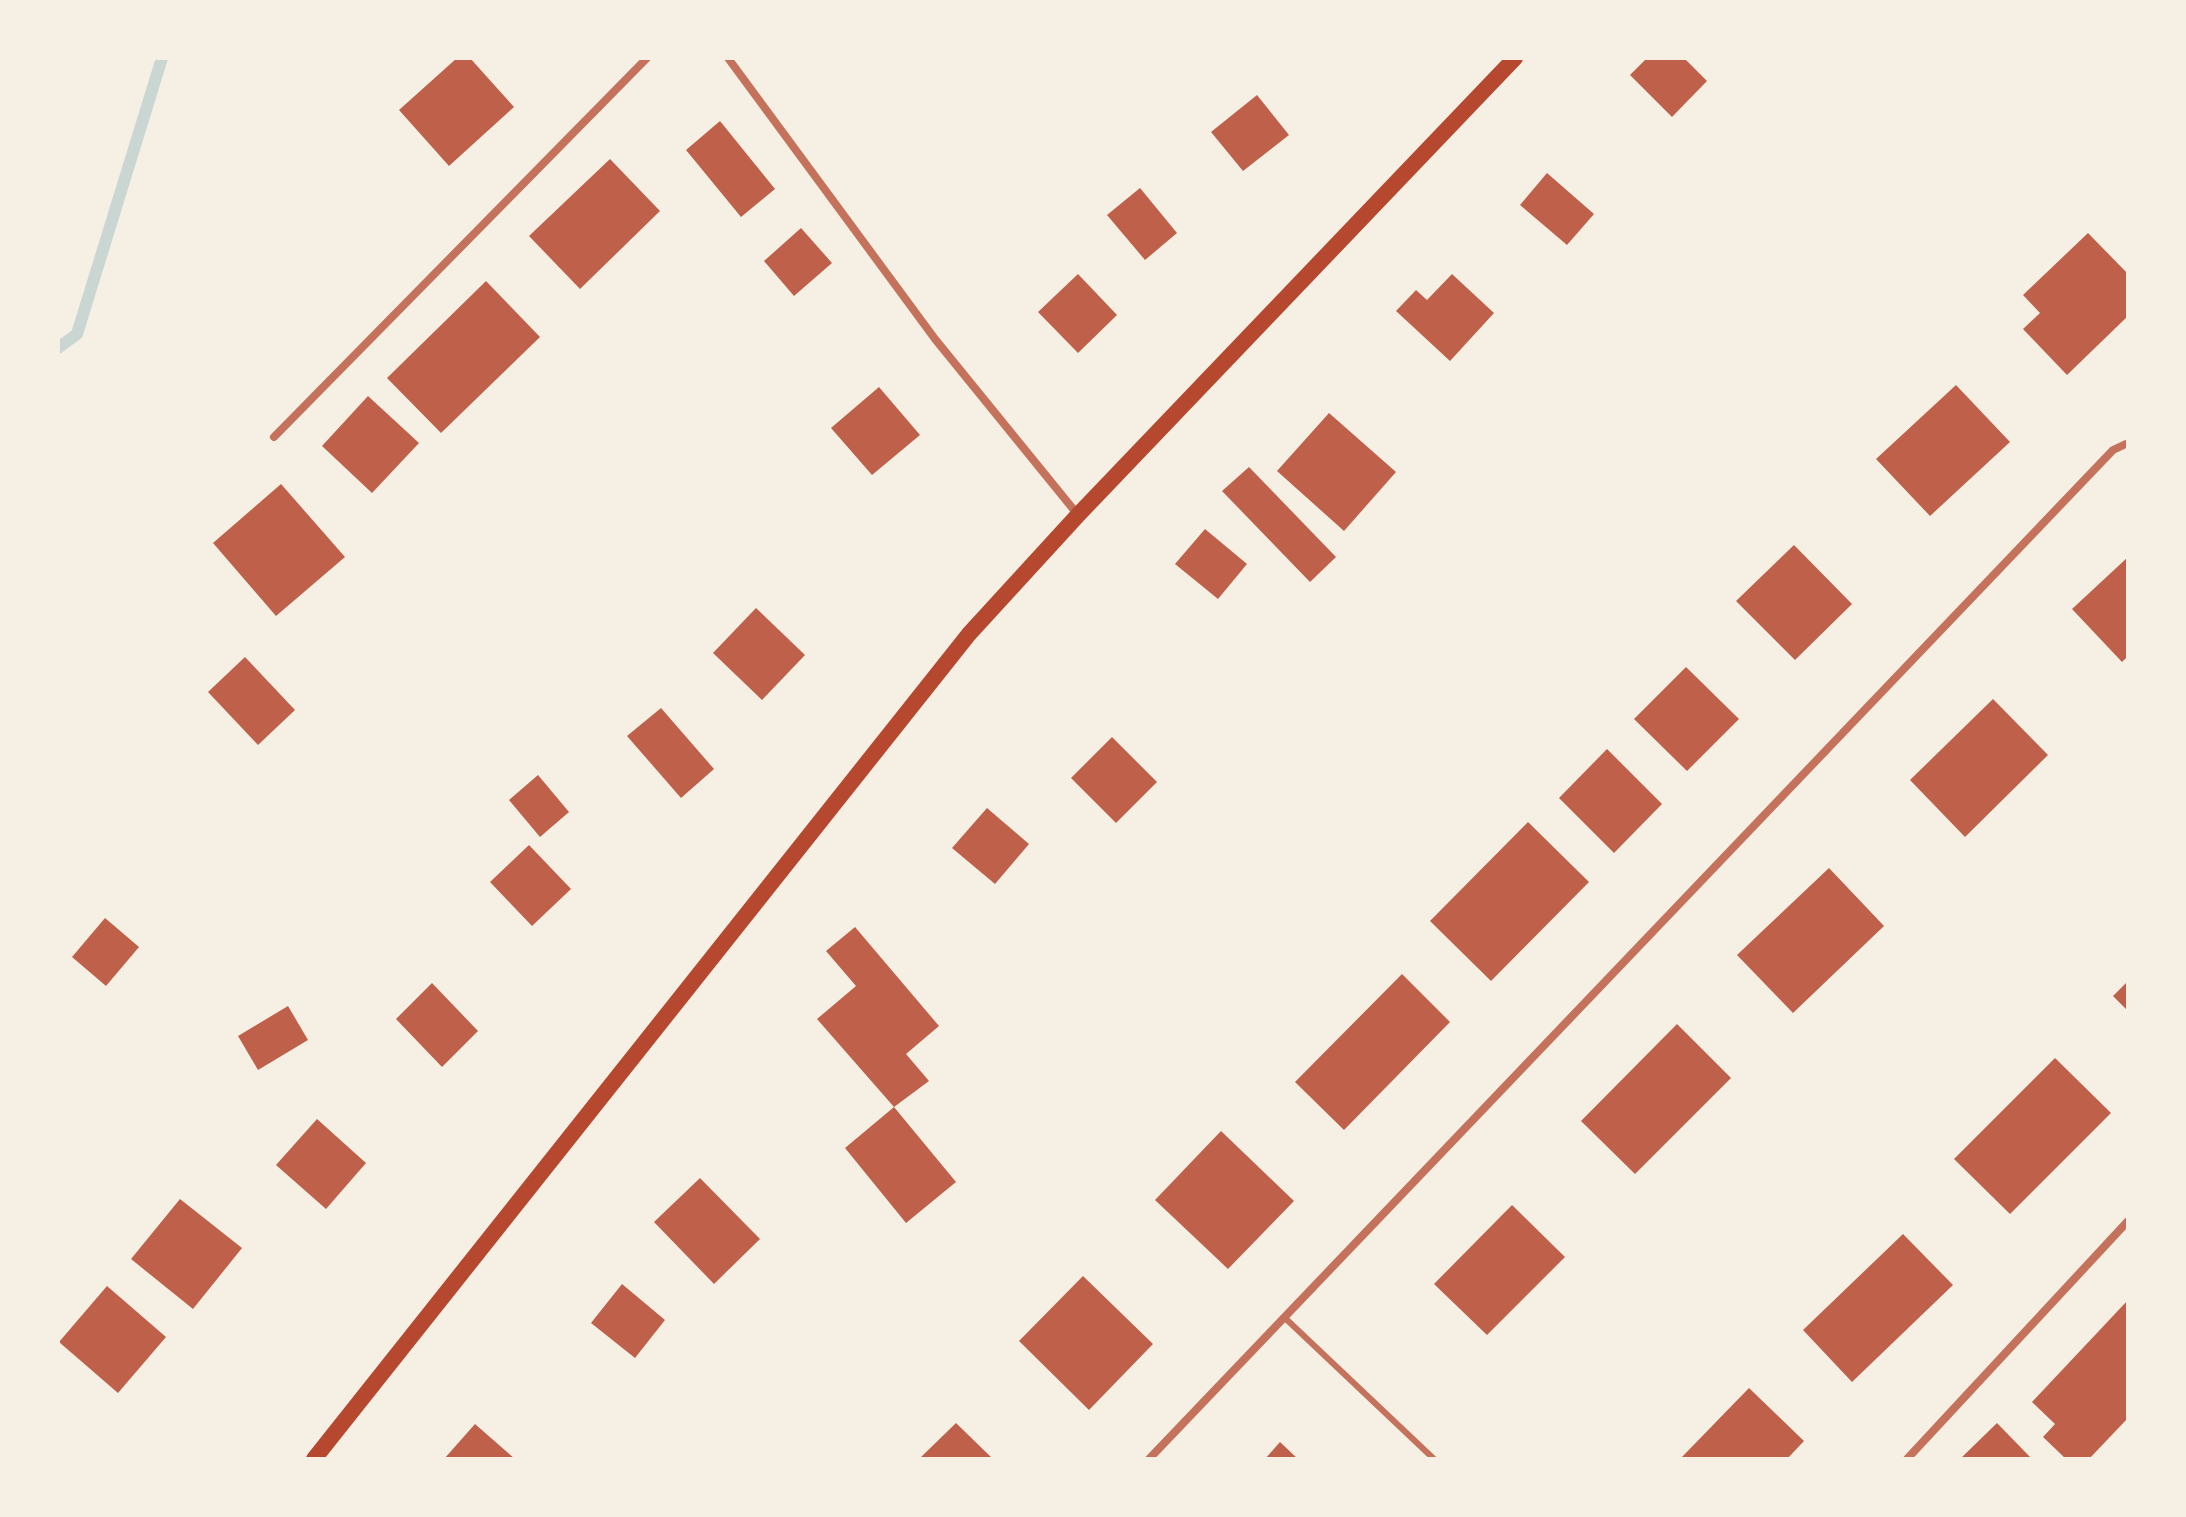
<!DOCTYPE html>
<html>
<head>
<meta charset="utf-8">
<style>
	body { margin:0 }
	#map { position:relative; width:2186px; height:1517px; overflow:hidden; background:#f6efe4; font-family:Spectral,serif }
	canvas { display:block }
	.frame { position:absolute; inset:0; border:60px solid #f6efe4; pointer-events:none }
</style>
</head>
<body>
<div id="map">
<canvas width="2186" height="1517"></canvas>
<div class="frame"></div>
</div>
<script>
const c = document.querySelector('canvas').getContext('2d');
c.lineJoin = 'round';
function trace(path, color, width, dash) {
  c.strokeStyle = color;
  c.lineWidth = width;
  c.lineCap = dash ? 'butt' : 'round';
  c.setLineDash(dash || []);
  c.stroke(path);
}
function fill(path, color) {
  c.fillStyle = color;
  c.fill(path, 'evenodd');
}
trace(new Path2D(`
	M58,348l19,-14 85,-276`), '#c9d6d2', 12);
fill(new Path2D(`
	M457,58h13l44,49 -65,59 -50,-56z
	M1647,58h37l23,23 -35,36 -42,-42z
	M1257,95l32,40 -46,36 -32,-39z
	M720,121l55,68 -34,28 -55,-67z
	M610,159l50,52 -80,78 -51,-53z
	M1547,173l47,41 -27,31 -47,-40z
	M1140,188l37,45 -32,27 -38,-45z
	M801,228l31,35 -38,33 -30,-35z
	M2088,233l40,41v42l-61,59 -44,-46 17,-16 -17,-18z
	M1078,274l39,41 -39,38 -40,-41z
	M1452,274l42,39 -44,48 -54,-50 20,-21 11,10z
	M486,281l54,56 -99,96 -54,-55z
	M1956,385l54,57 -80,74 -54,-57z
	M879,387l41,48 -48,40 -41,-47z
	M368,396l51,47 -47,50 -50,-47z
	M1329,413l67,59 -52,59 -67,-60z
	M1249,467l87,90 -26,25 -88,-91z
	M281,484l64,73 -69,59 -63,-73z
	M1205,529l42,35 -29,35 -43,-35z
	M1794,545l58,59 -57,56 -59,-59z
	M2128,557v99l-6,6 -50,-53z
	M756,608l49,47 -43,45 -49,-47z
	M245,657l50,53 -37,35 -50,-53z
	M1686,667l53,52 -52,52 -53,-52z
	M1993,699l55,56 -83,82 -55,-57z
	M661,708l53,61 -33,29 -54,-62z
	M1112,737l45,45 -41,41 -45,-45z
	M1607,749l55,55 -48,49 -55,-55z
	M538,775l31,37 -29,25 -31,-37z
	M987,808l42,36 -34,40 -43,-36z
	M1528,822l61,60 -98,99 -61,-60z
	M529,845l42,44 -39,37 -42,-44z
	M1829,868l55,58 -91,87 -56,-58z
	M105,918l34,29 -33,39 -34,-29z
	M855,927l84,99 -33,28 23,27 -35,26 -77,-88 39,-33 -30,-35z
	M1402,974l48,48 -106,108 -49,-48z
	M2128,981v30l-15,-15z
	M432,983l46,48 -36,36 -46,-48z
	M288,1006l20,34 -50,30 -20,-34z
	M1677,1024l54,54 -96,96 -54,-53z
	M2055,1058l56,55 -101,101 -56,-55z
	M894,1107l62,75 -50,41 -61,-75z
	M317,1119l49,44 -40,46 -50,-44z
	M1221,1131l73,70 -66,68 -73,-69z
	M700,1178l60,61 -46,45 -60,-62z
	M180,1199l62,49 -49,61 -62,-50z
	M1512,1205l53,52 -78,78 -53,-51z
	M1903,1234l50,51 -101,97 -49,-52z
	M1083,1276l70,68 -64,66 -70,-69z
	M622,1284l43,36 -30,38 -44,-35z
	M107,1286l59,51 -48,56 -59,-51z
	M2128,1300v118l-39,41h-23l-23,-22 12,-13 -23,-22z
	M1749,1388l55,53 -17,18h-107z
	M956,1423l37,36h-74z
	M1997,1423l35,36h-72z
	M475,1424l40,35h-71z
	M1280,1442l18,17h-33z`), '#bf614a');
trace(new Path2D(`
	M1285,1318l149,141`), '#c5725c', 6);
trace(new Path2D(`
	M728,58l207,281 143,176
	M274,437l373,-379
	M1149,1459l964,-1009 15,-7
	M1907,1459l221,-238`), '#c5725c', 8);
trace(new Path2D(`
	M314,1459l655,-825 109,-119 437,-457`), '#b5482f', 16);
</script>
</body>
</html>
